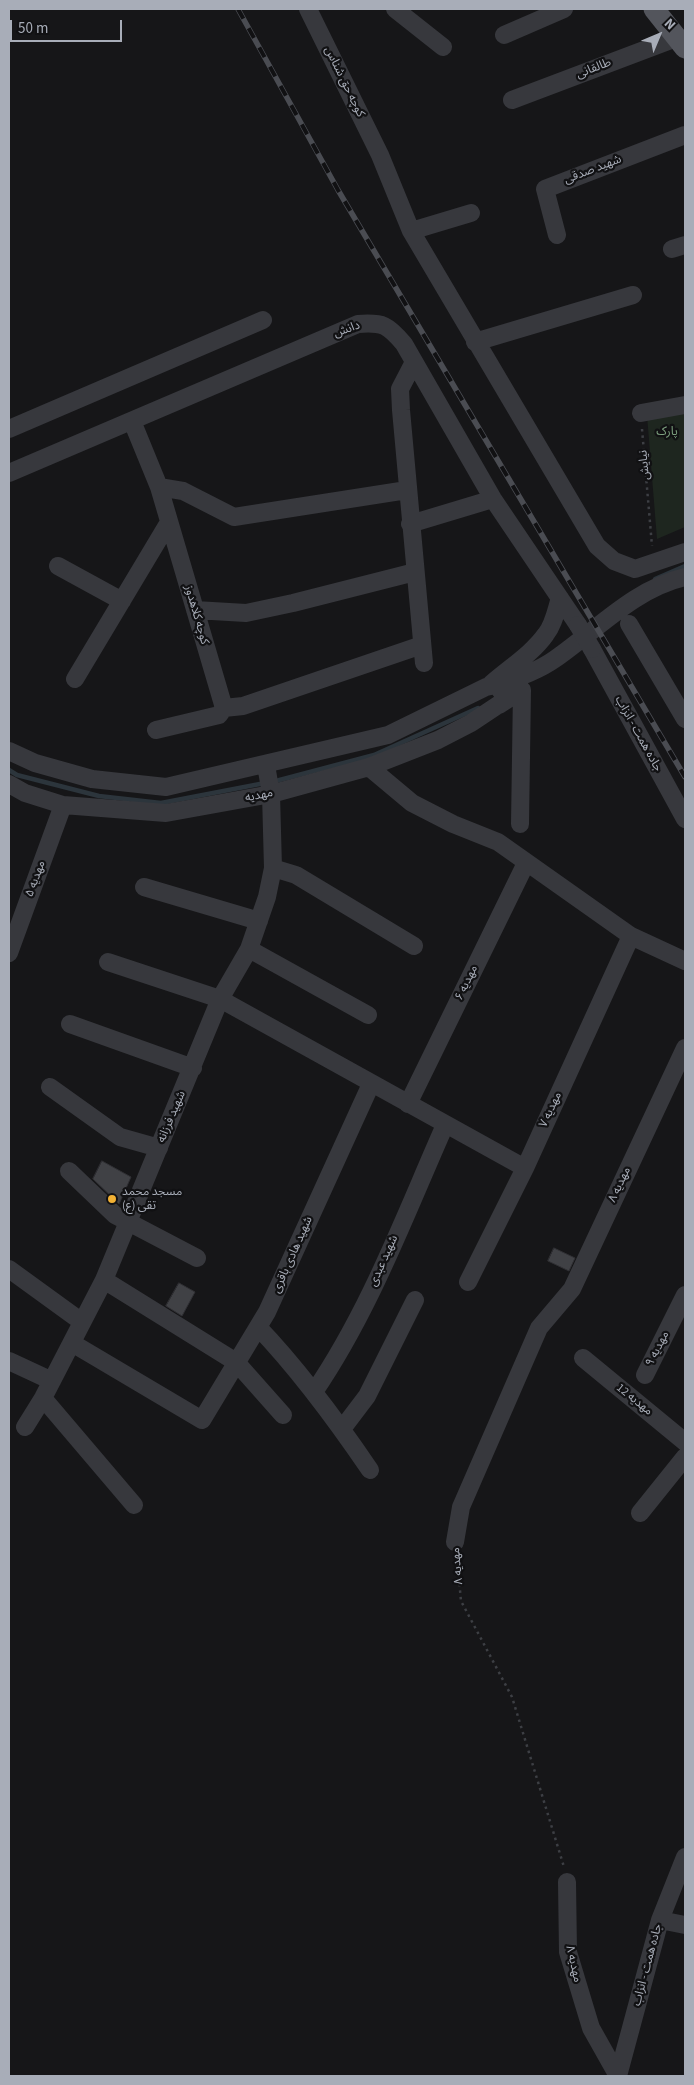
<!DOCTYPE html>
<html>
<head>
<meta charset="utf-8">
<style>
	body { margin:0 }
	#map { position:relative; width:694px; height:2085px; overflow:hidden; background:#161618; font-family:"Source Sans 3",sans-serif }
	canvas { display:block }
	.frame { position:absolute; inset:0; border:10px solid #a8adb8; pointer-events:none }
	.north { position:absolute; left:634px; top:10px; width:50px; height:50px; -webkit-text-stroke:4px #111113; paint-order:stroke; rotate:45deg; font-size:14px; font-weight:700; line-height:20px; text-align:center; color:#a8adb8 }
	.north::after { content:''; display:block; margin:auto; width:18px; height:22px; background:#a8adb8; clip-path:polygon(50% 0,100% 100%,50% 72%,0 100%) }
	.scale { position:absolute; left:10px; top:20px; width:112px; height:22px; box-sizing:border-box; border:2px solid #a8adb8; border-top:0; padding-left:6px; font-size:15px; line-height:18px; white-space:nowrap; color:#a8adb8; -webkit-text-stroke:4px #111113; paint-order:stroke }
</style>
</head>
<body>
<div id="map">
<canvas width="694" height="2085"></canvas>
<div class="frame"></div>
<div class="north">N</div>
<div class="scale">50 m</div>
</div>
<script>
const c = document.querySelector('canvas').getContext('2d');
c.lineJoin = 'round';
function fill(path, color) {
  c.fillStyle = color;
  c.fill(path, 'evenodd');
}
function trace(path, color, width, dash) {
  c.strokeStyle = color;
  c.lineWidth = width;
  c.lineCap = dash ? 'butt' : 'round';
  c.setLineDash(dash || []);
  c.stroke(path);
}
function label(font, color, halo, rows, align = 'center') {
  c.font = font + ' "Source Sans 3","Noto Sans Arabic",sans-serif';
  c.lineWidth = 4.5;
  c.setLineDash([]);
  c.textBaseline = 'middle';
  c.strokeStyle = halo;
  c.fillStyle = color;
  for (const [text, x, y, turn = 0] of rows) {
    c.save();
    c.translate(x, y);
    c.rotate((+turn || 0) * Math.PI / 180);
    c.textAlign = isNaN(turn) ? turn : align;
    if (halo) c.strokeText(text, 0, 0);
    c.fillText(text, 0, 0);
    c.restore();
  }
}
fill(new Path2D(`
	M685,411v116l-28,12 -10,-124z`), '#1e261f');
trace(new Path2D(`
	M655,579l30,-13
	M9,770l8,5 82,21 62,7 104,-20
	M272,782l102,-27 104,-47`), '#2c353c', 4.5);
const building = new Path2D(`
	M102,1161l29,16 -12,27 -26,-25z
	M554,1248l21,10 -6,13 -21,-10z
	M179,1283l16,9 -13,24 -16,-10z`);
fill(building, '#404145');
trace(building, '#303034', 1);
trace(new Path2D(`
	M642,429l10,117
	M457,1558l4,43 51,96 52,170`), '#3d3f44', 2.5, [2.5, 4]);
trace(new Path2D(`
	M308,9l72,146 31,76 186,315 17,15 21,8 50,-17
	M395,9l48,38
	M504,35l60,-26
	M512,100l164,-62
	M411,231l60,-18
	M557,235l-12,-46 140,-54
	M672,249l13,-4
	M475,342l158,-47
	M414,362l-14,27 1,21 23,253
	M641,413l44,-8
	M132,421l27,66 65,221
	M9,429l254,-109
	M9,473l349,-149c25,-2 30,1 46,20l89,155 85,126
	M159,487l24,4 51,26 173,-27
	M410,524l83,-25
	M58,566l64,35
	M195,610l51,3 47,-10 122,-31
	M629,624l56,95
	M592,649l93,170
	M75,679l94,-157
	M491,684c18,-16 41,-30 55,-50 8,-10 10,-24 14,-36
	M495,685c21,-6 43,-14 60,-26 43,-30 79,-70 130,-82
	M499,705l23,-15 -2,134
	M156,730l63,-15 5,-7 19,-2 179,-61
	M9,751l26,12 57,16 74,8 222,-52 98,-48 9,-2c6,5 9,8 9,16l-33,22 -33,17 -69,27 -98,27 -105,19 -103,-8 -38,-12 -16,-9
	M369,767l43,36 41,21 45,18 133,94 54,25
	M273,868l23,7 118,71
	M144,887l115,34
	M249,949l119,66
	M9,953l54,-148
	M108,962l112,37 305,169
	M70,1024l123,44
	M50,1087l70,50 39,11
	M408,1104l118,-241
	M69,1171l46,44 82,43
	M9,1269l73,53
	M104,1280l132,82 47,53
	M468,1282l57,-114 106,-232
	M258,1327c42,44 78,93 112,143
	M72,1343l130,77 65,-108 104,-228
	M583,1358l102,84
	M9,1361l43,20
	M645,1375l40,-80
	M314,1392c56,-82 91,-177 131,-267
	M43,1398l91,107
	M25,1427l18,-29 61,-118 116,-281 29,-50 18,-52 6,-29 -2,-74 -5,-29
	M342,1429l25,-33 48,-96
	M640,1513l45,-56
	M455,1542l6,-35 78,-179 33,-39 113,-241
	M567,1882l1,70 23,76 27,48
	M660,1920l25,5
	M618,2076l42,-156 25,-63`), '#37383d', 18);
trace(new Path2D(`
	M654,9l31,39`), '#53555c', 21);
const rail = new Path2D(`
	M238,9l100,181 347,587`);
trace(rail, '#4a4c52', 5.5);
trace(rail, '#111113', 4, [11]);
trace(new Path2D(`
	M578,625l14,24`), '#37383d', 18);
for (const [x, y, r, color] of [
	[112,1199,5,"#f2b134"]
]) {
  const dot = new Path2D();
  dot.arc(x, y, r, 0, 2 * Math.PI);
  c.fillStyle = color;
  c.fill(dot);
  trace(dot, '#111113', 2);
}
label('12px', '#a8adb8', '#111113', [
	["طالقانی",594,69,-21],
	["کوچه حق شناس",344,82,64],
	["شهید صدقی",593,170,-21],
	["دانش",347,330,-20],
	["نیایش",645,465,-95],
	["کوچه کلاهدوز",196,615,74],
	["جاده همت - انزاب",638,734,61],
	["مهدیه",259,796,-11],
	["مهدیه ۵",36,879,-70],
	["مهدیه ۶",467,983,-64],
	["مهدیه ۷",551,1110,-65],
	["شهید فرزانه",172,1117,-67],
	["مهدیه ۸",620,1185,-65],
	["شهید هادی باقری",293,1255,-66],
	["شهید عبدی",384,1261,-66],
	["مهدیه ۹",658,1349,-63],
	["مهدیه 12",634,1400,39],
	["مهدیه ۸",458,1566,-95],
	["مهدیه ۸",573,1964,77],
	["جاده همت - انزاب",648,1965,-75]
]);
label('12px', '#7fa381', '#111113', [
	["پارک",667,432]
]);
label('12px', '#a8adb8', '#111113', [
	["مسجد محمد",122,1192],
	["تقی (ع)",122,1206]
], 'left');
</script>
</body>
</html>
